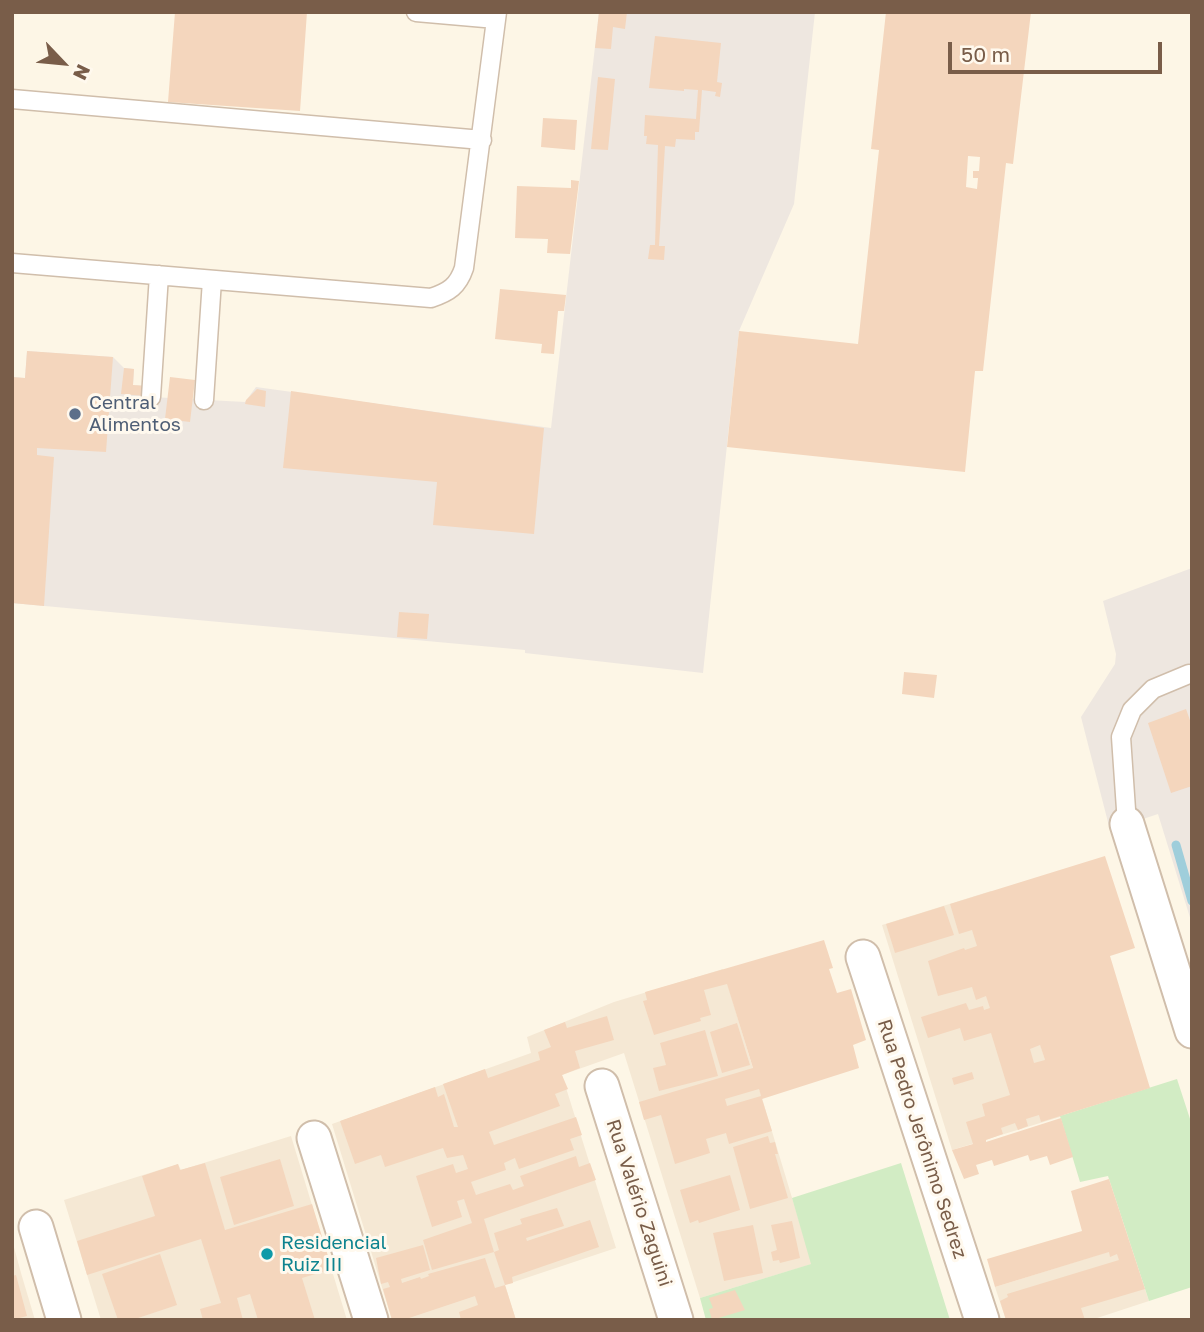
<!DOCTYPE html>
<html>
<head>
<meta charset="utf-8">
<style>
	body { margin:0 }
	#map { position:relative; width:1204px; height:1332px; overflow:hidden; background:#fdf6e6; font-family:"Golos Text",sans-serif }
	canvas { display:block }
	.frame { position:absolute; inset:0; border:14px solid #795d49; pointer-events:none }
	.north { position:absolute; left:28px; top:28px; width:70px; height:70px; -webkit-text-stroke:5px #fff9ee; paint-order:stroke; rotate:116deg; font-size:19px; font-weight:700; line-height:28px; text-align:center; color:#795d49 }
	.north::after { content:''; display:block; margin:auto; width:24px; height:32px; background:#795d49; clip-path:polygon(50% 0,100% 100%,50% 72%,0 100%) }
	.scale { position:absolute; left:948px; top:42px; width:214px; height:32px; box-sizing:border-box; border:4px solid #795d49; border-top:0; padding-left:9px; font-size:21px; line-height:24px; white-space:nowrap; color:#795d49; -webkit-text-stroke:5px #fff9ee; paint-order:stroke }
</style>
</head>
<body>
<div id="map">
<canvas width="1204" height="1332"></canvas>
<div class="frame"></div>
<div class="north">N</div>
<div class="scale">50 m</div>
</div>
<script>
const c = document.querySelector('canvas').getContext('2d');
c.lineJoin = 'round';
function fill(path, color) {
  c.fillStyle = color;
  c.fill(path, 'evenodd');
}
function trace(path, color, width, dash) {
  c.strokeStyle = color;
  c.lineWidth = width;
  c.lineCap = dash ? 'butt' : 'round';
  c.setLineDash(dash || []);
  c.stroke(path);
}
function label(font, color, halo, rows, align = 'center') {
  c.font = font + ' "Golos Text",sans-serif';
  c.lineWidth = 6;
  c.setLineDash([]);
  c.textBaseline = 'middle';
  c.strokeStyle = halo;
  c.fillStyle = color;
  for (const [text, x, y, turn = 0] of rows) {
    c.save();
    c.translate(x, y);
    c.rotate((+turn || 0) * Math.PI / 180);
    c.textAlign = isNaN(turn) ? turn : align;
    if (halo) c.strokeText(text, 0, 0);
    c.fillText(text, 0, 0);
    c.restore();
  }
}
fill(new Path2D(`
	M991,891l72,225 -111,34 -70,-225z
	M723,969l89,295 -112,34 -76,-245 -62,22 54,173 -111,37 11,35h-124l-60,-196 199,-71 -4,-16 87,-35z
	M291,1136l56,184h-246l-37,-120 114,-36 3,6z
	M12,1240l9,33 14,47h-23z
	M1130,1245l19,56 -58,19h-85l-11,-33z`), '#f5e8d4');
fill(new Path2D(`
	M599,12h216l-21,192 -55,127 -36,342 -178,-20v-3l-513,-47v-226l13,1 2,-27 86,6 11,11 10,1 -1,16 14,1 4,11 94,5 11,-15 295,41z
	M1192,568v356l-34,-110 -48,16 -29,-113 34,-53 1,-10 -13,-53z`), '#eee7e0');
fill(new Path2D(`
	M1177,1079l15,46v162l-43,14 -41,-125 -28,6 -20,-66z
	M901,1163l49,157h-244l-6,-22 111,-34 -19,-66z`), '#d2ecc4');
trace(new Path2D(`
	M1176,845l16,56`), '#9fcedb', 9);
fill(new Path2D(`
	M175,12h132l-7,99 -132,-9z
	M599,12h28l-2,17 -12,-2 -2,22 -16,-1z
	M886,12h145l-18,152 -7,-1 -23,208h-8l-10,101 -238,-25 12,-116 119,13 21,-194 -8,-1zM968,156l12,1 -1,14h-6v7h5l-1,11 -11,-2z
	M655,36l66,7 -4,39 5,1 -2,14 -5,-1 1,-4 -14,-2 -3,42h-4v8l-19,-1 -1,8 -10,-1 -6,100h6l-1,14 -16,-1 2,-14h5l3,-100 -12,-1 1,-8h-3l1,-21 51,4 2,-29 -14,-1v2l-35,-3z
	M598,77l17,2 -7,71 -17,-1z
	M543,118l34,2 -2,30 -34,-3z
	M571,180l8,1 -9,73 -23,-1 1,-14 -33,-1 2,-52 54,2z
	M500,289l66,6 -2,16h-6l-4,43 -13,-1 1,-9 -47,-5z
	M27,351l86,6 -7,95 -69,-4v7l17,2 -10,149 -32,-3v-226l13,1z
	M124,368l10,1 -1,16 14,1 -1,10 -25,-2z
	M170,377l25,3 -5,42 -25,-3z
	M257,389l9,2 -1,16 -20,-3 1,-4z
	M291,391l253,37 -10,106 -101,-9 4,-43 -154,-14z
	M399,612l30,2 -2,25 -30,-2z
	M904,672l33,3 -3,23 -32,-4z
	M1186,709l6,17v60l-21,7 -23,-70z
	M1105,856l30,92 -25,8 40,132 -109,34 -2,-7 -13,4 2,7 -10,4 -3,-7 -14,5 2,6 -17,6v2l75,-24 12,39 -23,8 -3,-9 -17,5 -2,-6 -34,11 -2,-6 -16,5 3,9 -15,5 -12,-29 21,-6 -7,-22 19,-6 -3,-12 28,-9 -19,-62 -27,8 -4,-13 -32,10 -7,-21 45,-14 3,7 14,-4 1,4 6,-2 -4,-12 -10,4 -4,-13 -34,9 -10,-35 36,-13 1,2 12,-4 -5,-16 -13,4 -9,-30zM1040,1045l5,15 -11,3 -4,-14z
	M944,906l10,29 -59,18 -9,-29z
	M824,940l9,28 -4,1 8,24 14,-4 15,51 -13,5 6,23 -97,31 10,32 -43,13 -3,-11 -20,6 4,14 -35,11 -14,-49 -17,5 -5,-18 114,-34 -26,-84 -23,6 7,25 -11,3 1,3 -47,14 -11,-34 4,-1 -2,-8zM759,1089l2,7 -34,10 -2,-7z
	M607,1016l7,24 -39,11 5,17 -18,7 6,14 -13,5 5,12 -71,26 5,13 82,-28 6,18 -12,4 4,11 -55,19 -4,-11 -11,5 2,7 -35,12 5,13 34,-11 3,6 11,-4 -4,-10 56,-20 3,11 11,-4 6,17 -112,39 10,33 -62,18 -9,-30 49,-17 -8,-24 -7,2 5,16 -30,10 -16,-51 37,-12 3,9 12,-4 -5,-14 -16,3 -4,-10 -58,19 -4,-12 -26,9 -15,-43 95,-34 3,10 6,-3 10,33h4l-15,-43 42,-15 3,9 52,-18 -2,-8 13,-5 -7,-17 21,-8 2,6z
	M737,1023l13,42 -28,8 -12,-41z
	M705,1030l13,46 -59,15 -6,-23 13,-3 -6,-22z
	M972,1072l2,7 -20,6 -2,-7z
	M768,1136l2,7 5,-1 3,12h-3l13,44 -38,11 -17,-62z
	M280,1159l14,47 -60,19 -14,-48z
	M205,1163l20,67 87,-26 20,65 -30,9 13,42h-57l-8,-26 -13,4 6,22h-40l-3,-11 21,-6 -20,-64 -114,36 -10,-34 78,-25 -13,-40 36,-12 2,6z
	M730,1175l10,35 -41,13 -1,-3 -8,3 -10,-33z
	M1109,1179l36,110 -64,19 4,12h-79l-6,-19 8,-4 -1,-3 112,-34 -2,-6 -7,3 -1,-5 -114,35 -8,-28 95,-28 -11,-40z
	M557,1208l7,18 -38,12 1,3 63,-21 9,27 -87,30 1,6 -8,2 -11,-33 5,-2 -5,-17 28,-9 -2,-5z
	M792,1221l8,37 -20,5 -1,-3 -6,1 -2,-9 6,-2 -6,-25z
	M753,1225l10,48 -39,8 -11,-48z
	M423,1245l7,25 -29,9 1,4 18,-6 1,2 8,-3 -1,-2 57,-16 10,30 10,-3 11,35h-55l-2,-8 19,-7 -3,-9 -72,24h-11l-9,-31 7,-2 -2,-5 -7,2 -5,-26z
	M160,1254l17,51 -45,15h-14l-16,-46z
	M16,1275l11,41 -15,4v-44z
	M735,1290l10,20 -33,10 -3,-11 4,-1 -4,-10z`), '#f4d6bd');
const lane = new Path2D(`
	M416,12l80,7
	M12,99l470,41
	M12,263l419,35c18,-6 27,-12 33,-30l33,-256
	M151,397l8,-122
	M204,400l8,-120
	M1127,824l-6,-87 11,-27 21,-21 36,-15`);
const street = new Path2D(`
	M1127,824l65,207
	M863,957l119,363
	M602,1086l74,234
	M314,1138l57,182
	M36,1227l28,93`);
trace(lane, '#d0beab', 21);
trace(street, '#d0beab', 37);
trace(lane, '#fff', 18);
trace(street, '#fff', 33);
for (const [x, y, r, color] of [
	[75,414,7,"#5c6f8a"],
	[267,1254,7,"#0f9aa8"]
]) {
  const dot = new Path2D();
  dot.arc(x, y, r, 0, 2 * Math.PI);
  c.fillStyle = color;
  c.fill(dot);
  trace(dot, '#fff9ee', 2.5);
}
label('19px', '#4e5e75', '#fff9ee', [
	["Central",89,403],
	["Alimentos",89,425]
], 'left');
label('19px', '#795d49', '#fff9ee', [
	["Rua Pedro Jerônimo Sedrez",922,1139,72],
	["Rua Valério Zaguini",639,1203,72]
]);
label('19px', '#0d838f', '#fff9ee', [
	["Residencial",281,1243],
	["Ruiz III",281,1265]
], 'left');
</script>
</body>
</html>
